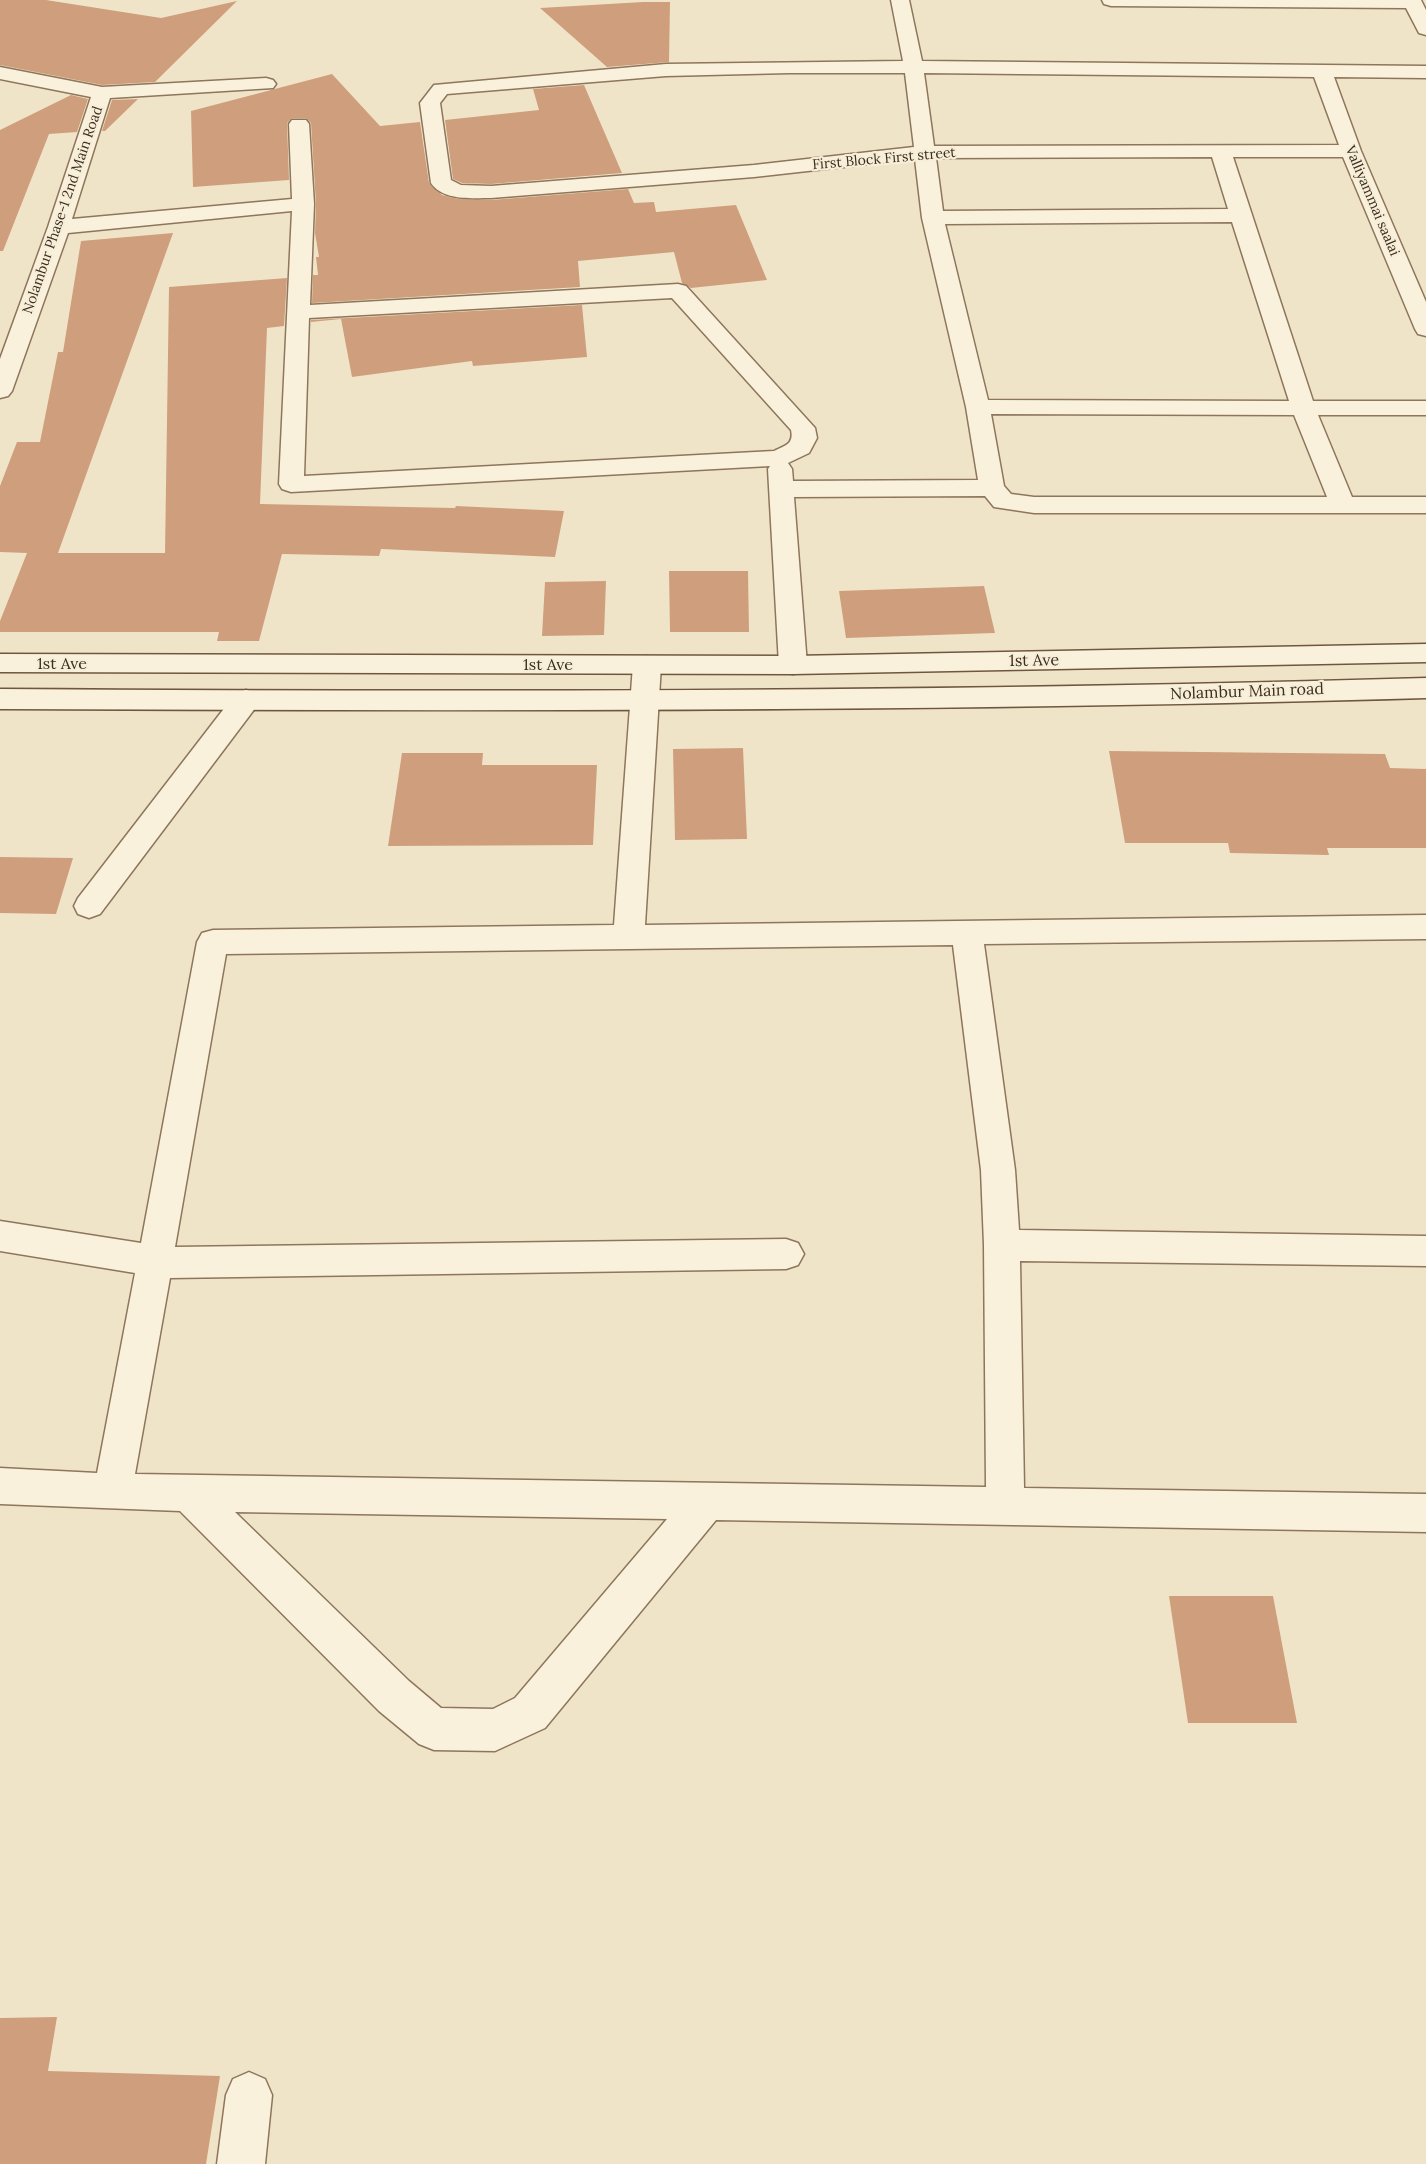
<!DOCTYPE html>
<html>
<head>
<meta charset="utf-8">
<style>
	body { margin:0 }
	canvas { display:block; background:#f0e4c8 }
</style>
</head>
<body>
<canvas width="1426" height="2164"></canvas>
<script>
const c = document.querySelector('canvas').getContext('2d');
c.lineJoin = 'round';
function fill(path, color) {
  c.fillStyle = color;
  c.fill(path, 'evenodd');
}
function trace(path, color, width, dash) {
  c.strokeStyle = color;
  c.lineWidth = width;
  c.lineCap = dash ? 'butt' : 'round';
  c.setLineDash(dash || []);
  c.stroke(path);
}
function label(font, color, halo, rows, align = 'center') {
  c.font = font + ' Lora,serif';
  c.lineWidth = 4.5;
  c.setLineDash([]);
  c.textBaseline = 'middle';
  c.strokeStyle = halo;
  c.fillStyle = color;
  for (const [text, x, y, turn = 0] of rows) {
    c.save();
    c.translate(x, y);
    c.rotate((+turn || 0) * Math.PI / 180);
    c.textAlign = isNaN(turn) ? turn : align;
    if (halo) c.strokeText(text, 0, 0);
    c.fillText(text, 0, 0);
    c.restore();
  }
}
fill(new Path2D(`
	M0,0h46l115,18 76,-17 -82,81 -53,3 -102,-20z
	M643,2h27l-1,60 -62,5 -67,-59z
	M332,74l48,52 40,-4 9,61 13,12 16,4 33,1 137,-11 6,14 20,-1 2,10 80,-7 31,75 -76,8 -9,-5 -8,-31 -96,9 2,26 -268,16 1,-28h5l-2,-18h3l-4,-24 1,-29 -5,-81 -5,-5h-14l-5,5 2,57 -96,7 -2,-76z
	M584,85l38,88 -131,11 -29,-1 -9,-4 -8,-59 94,-10 -6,-21z
	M71,95l17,4 -11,33 -28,2 -46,117h-3v-121z
	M138,99l-33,32h-3l10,-31z
	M173,233l-115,320h107l4,-266 118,-9 -3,48 -17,2 -7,176 195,4 1,-2 108,5 -9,46 -174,-8 -2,7 -97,-2 -23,87h-42l2,-9h-219v-11l27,-68 -27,-1v-66l17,-44h23l18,-90h5l18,-111z
	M582,305l5,52 -114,9 -1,-5 -120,16 -11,-58 -30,3v-2z
	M669,571h79l1,61h-79z
	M606,581l-2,54 -62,1 3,-54z
	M984,586l11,47 -149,5 -7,-47z
	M743,748l4,91 -72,1 -2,-91z
	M1109,751l276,3 5,14 36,1v79h-99l2,7 -99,-2 -2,-10h-103z
	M402,753h81l-1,12h115l-4,80 -205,1z
	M0,857l73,1 -17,56 -56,-1z
	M1169,1596h104l24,127h-109z
	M57,2017l-9,54 172,5 -14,88h-206v-146z`), '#cf9f7d');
const minor = new Path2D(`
	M891,0h18l13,61 504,5v12l-92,-1 27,74 65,151v34l-8,-2 -3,-5 -72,-172h-110l80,244h113v14h-108l34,82h74v16h-392l-40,-6 -9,-11 -191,1 13,168 -4,7 -10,2 -10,-2 -4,-7 -11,-196 2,-3 -479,26 -9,-3 -3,-5 13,-273 -224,22 -56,158 -4,5 -8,2v-39l48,-132 43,-130 -91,-18v-12l102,20 164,-9 7,2 3,4 -3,4 -163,10 -38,121 220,-20 -3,-75 3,-4h14l3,4 5,80 -4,101 368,-21 8,2 129,142 2,10 -8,15 -21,10 4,6 1,12 185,-1 -12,-73 -44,-189 -7,-59 -161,18 -263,21c-19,0 -48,3 -60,-15l-11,-80 14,-18 232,-21 237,-3zM789,73h116l9,74 -160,18 -263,21 -30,-1 -10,-5 -11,-77 7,-9 219,-18zM924,73l390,4 25,68 -405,1zM1212,157l16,52 -285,2 -7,-53zM1232,222l57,179 -301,-1 -43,-176zM672,298l119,132c3,14 -5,15 -17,21l-470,25 5,-158zM991,414l303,1 33,82h-293l-23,-3 -7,-8z
	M1102,0h319l5,10v25l-7,-2 -13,-25 -295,-2 -7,-2z
	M647,656l10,2 4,7 -16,260 781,-10v24l-442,5 31,226 4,60 407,6v30l-406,-5 4,227 402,6v38l-710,-12 -171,208 -50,23 -61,-1 -15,-6 -40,-33 -199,-200 -180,-7v-36l97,5 38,-200 -135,-22v-30l141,22 56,-301 5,-9 11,-3 401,-5 19,-260 4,-7zM953,945l28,225 3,75 2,242 -851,-13 35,-196 616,-9 12,-4 6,-11 -6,-11 -12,-4 -611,8 51,-293zM235,1512l432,7 -152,179 -22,11 -52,-1 -32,-27z
	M246,690l10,3 4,7 -4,7 -156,207 -11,4 -11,-4 -4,-8 4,-8 158,-205z
	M249,2072l16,7 7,16 -7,69h-48l9,-69 7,-16z`);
const secondary = new Path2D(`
	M1426,644v18l-633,12 -793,-2v-18l793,2z
	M1426,678v20c-475,14 -951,13 -1426,11v-20c475,3 951,3 1426,-11z`);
trace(minor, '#8d765c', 3);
trace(secondary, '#6f573f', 3);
fill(minor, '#faf1dc');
fill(secondary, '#faf1dc');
label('14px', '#3d2e20', '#f7eed8', [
	["First Block First street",884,159,-5],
	["Valliyammai saalai",1372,201,67],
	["Nolambur Phase-1 2nd Main Road",63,210,-71]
]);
label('16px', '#3d2e20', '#f7eed8', [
	["1st Ave",1034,661,-1],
	["1st Ave",62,664],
	["1st Ave",548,665],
	["Nolambur Main road",1247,692,-2]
]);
</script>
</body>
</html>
